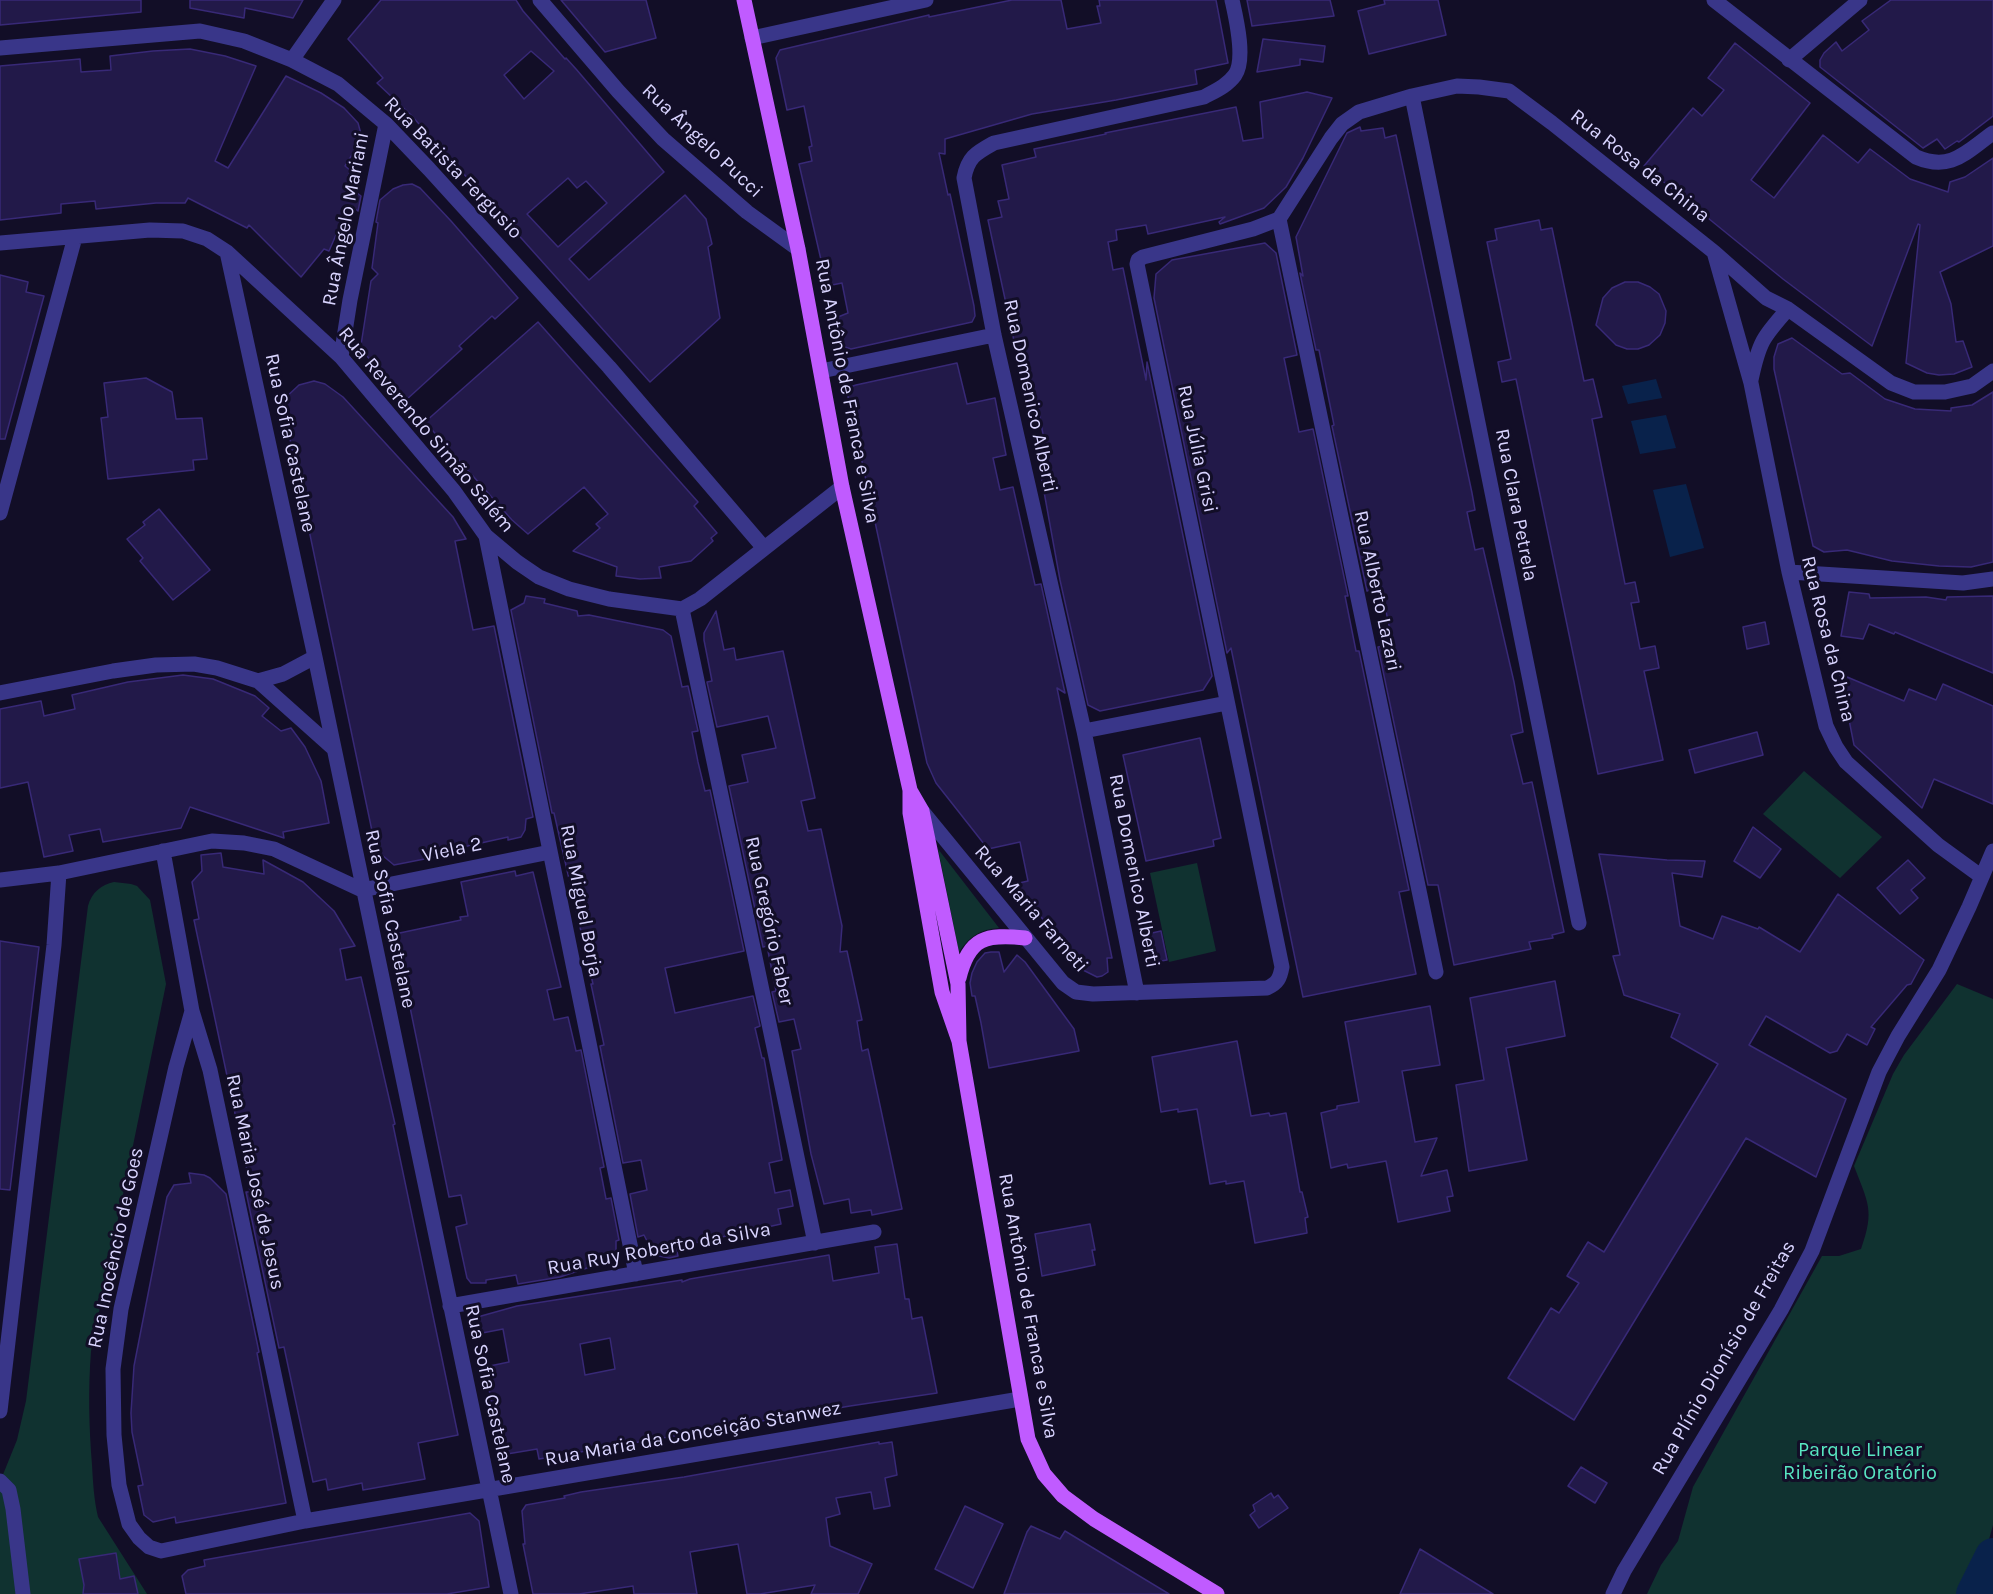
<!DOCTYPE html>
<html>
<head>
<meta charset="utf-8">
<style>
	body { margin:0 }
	canvas { display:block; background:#120e27 }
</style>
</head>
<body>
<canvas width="1993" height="1594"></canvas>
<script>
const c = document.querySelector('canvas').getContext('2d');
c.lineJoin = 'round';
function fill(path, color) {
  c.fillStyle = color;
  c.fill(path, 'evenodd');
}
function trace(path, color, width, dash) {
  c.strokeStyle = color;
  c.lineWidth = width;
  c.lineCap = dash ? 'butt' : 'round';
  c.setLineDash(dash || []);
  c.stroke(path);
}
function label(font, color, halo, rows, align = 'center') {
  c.font = font + ' Karla,sans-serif';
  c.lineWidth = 6;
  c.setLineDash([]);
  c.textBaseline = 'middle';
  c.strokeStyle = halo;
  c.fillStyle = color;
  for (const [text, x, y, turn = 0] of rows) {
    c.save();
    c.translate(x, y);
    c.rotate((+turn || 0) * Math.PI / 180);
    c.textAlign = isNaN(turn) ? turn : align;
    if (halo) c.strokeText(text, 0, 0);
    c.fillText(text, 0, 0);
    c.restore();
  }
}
fill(new Path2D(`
	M1804,771l78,66 -42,41 -77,-64z
	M938,849l61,79c-19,1 -30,9 -40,24z
	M1197,863l19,88 -47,11 -19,-89z
	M114,882l17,2 6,2 13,14 16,84 -75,367c-3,39 -2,76 1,114 1,18 2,35 6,52l49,77h-147v-112l17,-42 9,-39 62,-495c4,-14 13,-21 26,-24z
	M1957,984l36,15v526l-5,18 -15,28 -7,23h-319l14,-29 17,-24 15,-54 129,-231h17l22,-7c14,-39 7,-46 -7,-83l39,-92 11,-19z`), '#103230');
fill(new Path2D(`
	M1656,379l6,19 -34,6 -6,-18z
	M1666,415l10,33 -36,6 -9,-33z
	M1686,484l18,64 -34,9 -17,-67z`), '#09224b');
trace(new Path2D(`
	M1974,1594l19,-38`), '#09224b', 36);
const building = new Path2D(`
	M0,0h141v12l-141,13z
	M190,0h113l-10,18 -48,-10 -1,10 -54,-10z
	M381,0h135l7,11 42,48 1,-1 10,11 88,103 -95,87 20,21 96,-85 21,24 6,25 -4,3 12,71 -70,64 -239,-267 -34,-32 6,-5 -35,-39zM531,51l23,20 -30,28 -20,-24zM568,178l9,10 9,-7 21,22 -49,44 -31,-33z
	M561,0h85l10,38 -51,14z
	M1012,0h49l6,29 34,-6 -4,-17h3l-1,-6h117l12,63 -33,7 2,14 -81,16 -84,14 -87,25v15l-6,-1 9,42 2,-1 24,112 1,10 -3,6 -121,27 -6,-2 -4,-6 -5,-20 3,-1 -1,-3 10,-4 -6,-30 -15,3 -28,-122 13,-3 -3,-14 3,-1 -8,-40 -17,4 -11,-52 4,-8 149,-35v2z
	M1247,0h83l4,16 -82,10z
	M1384,0h54l8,35 -77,19 -11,-43 27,-7z
	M1891,0h102v116l-34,26 -2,-1 -12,8 -8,-10 -14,9 -103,-81v-7l4,-7 12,-11 6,9 27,-21 -7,-9z
	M1263,39l62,7 -2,16 -23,-3v6l-43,7z
	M1735,43l75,60 -59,77 23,18 49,-63 35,28 12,-14 40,30 38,13 2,-10 15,-5 28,-19v88l-53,26 11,32 5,38 7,-1 9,26 -18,7 -15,1 -12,-2 -21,-10 14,-138 -2,-1 -46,122 -89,-67 -139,-113 49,-58 9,8 22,-26 -16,-12z
	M190,49l35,7 31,10 -41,95 13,7 58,-92 35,17 23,15 14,15 3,11 -1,8 -15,24 6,5 -3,5 5,3 -5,7 13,10 -3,15 -9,-6 -20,46 -5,-2 -23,28 -52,-52 -2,3 -59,-30 -3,5h-29l-60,6 -1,-8 -34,3v9l-61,7v-154l80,-7 1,13 30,-2 -1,-14 43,-5z
	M1307,92l25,6 -29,60 -17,29 -22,21 -44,16 -1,-2 6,-5 -77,17 -2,-9 -30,5 1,10 -9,2 5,28 10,-2 23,112 1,-18 65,314 -9,14 -103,21 -12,-6 -28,-125 -23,-127 9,-3 -7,-37 -9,2 -42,-195 14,-3 -4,-16 11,-2 -7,-34 34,-8 -2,-8 72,-15 -1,-1 131,-26 7,34 20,-3 -3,-36z
	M1360,127l1,4 22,-3 2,10 11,-3 76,358 3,17 -8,2 8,38 8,-2 31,134 9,50 -12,3 12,49 9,-2 32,150 -12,3 1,3 -24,4 2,7 -77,16 -16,-80h-10l-50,-238 15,-3 -9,-42h-3l-3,-14 -11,3 -35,-165 2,-1 -15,-75h-3l-16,-77 3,3 -7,-39 51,-104z
	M412,184l8,4 31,33 67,77 -23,21 -3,-3 -33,30 3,3 -56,51 -40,-45 -5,-10 10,-64 7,-7 -6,-6 6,-45 -2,-1 4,-22 13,-11 10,-4z
	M1539,220l2,10 11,-2 32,153 9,-2 9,38 -10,2 33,165 10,-2 4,20 -8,1 9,46 15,-3 4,22 -15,3 19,89 -65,14 -82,-395 -14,3 -4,-20 13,-3 -24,-117 10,-2 -2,-11z
	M1265,243l11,10 21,102 -13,3 15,74 14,-3 35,167h-3l11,55h3l50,239 -10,2 17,82 -113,23 -72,-349 -4,5 -73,-355 2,-24 16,-14z
	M0,275l28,7 -2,10 18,4 -39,143h-5z
	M1625,282h13l12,5 9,7 7,17 -1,12 -5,12 -11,10 -11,4h-11l-11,-4 -20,-20 7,-27 9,-10z
	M538,322l160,180 -4,4 23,27 -6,5 2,3 -22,20 -32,6 2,11 -21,1 -24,-3 1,-9 -44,-16 27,-23 -4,-4 12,-10 -24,-27 -56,47 -16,-14 -87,-98z
	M1792,338l50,36 8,-1 35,26 30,10 36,2v-3l21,-3 21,-13v170l-22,5 -32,-1 -47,-5 -45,-11 -23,2 -11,-6 -39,-177v-12l4,-13z
	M957,363l10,41 28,-6 11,57 -13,3 7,32 13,-3 22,98 6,-1 24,109 -8,-5 55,270h-5l1,14 -6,4 -5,1 -14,-7 -68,-86 13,-3 -8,-39 -32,7 -52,-66 -9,-20 -80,-371 3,-5 6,-2z
	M146,378l26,14 4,27 26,-1 5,41 -14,1 1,10 -86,9 -7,-61 7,-1 -4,-34z
	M314,381l11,3 18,13 110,120 13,22 -11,2 18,89 21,-4 39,191 -7,2 -1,11 -4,7 -13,3v-3l-54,12 1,4 -61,12 -18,-15 -94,-449 17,-16z
	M159,509l51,61 -37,30 -33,-39 3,-3 -16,-19 18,-14 -2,-3z
	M1849,592l20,2 1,4 56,-1 20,3 1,-3 46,-1v77l-98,-41 -1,2 -25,-10 -6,15 -22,-3z
	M526,596l19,3 -1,4 33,8 1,5 11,-1 74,15 8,6 11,51 6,-1 10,45 -6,1 6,30 7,29 5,-1 34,161 -79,17 10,45 78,-17 7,30 -5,2 7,30h2l18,102 -13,3 6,30 15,-3 3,16 -15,3 3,15 -105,23 2,9 -9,2 -15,-3 -10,-20 -6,2 -8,-43 17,-4 -6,-30 -18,3 -23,-117 4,-1 -13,-61h2l-39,-171h-2l-41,-203 13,-7z
	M716,611l8,39 10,-2 2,12 47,-9 32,147 -14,3 7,30 13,-2 21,97 -2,26 7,-1 15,69 -5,1 5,30 6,-2 34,160 -30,6 -1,-5 -20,3 -2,-14 -25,5 -13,-50 -19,-103 9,-2 -7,-30 -15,3 -7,-30 4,-1 -9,-45 -4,1 -34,-161 19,-4 -6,-27 34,-7 -8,-32 -51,11 -10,-45 5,-1 -8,-41v-7z
	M1765,622l4,22 -22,5 -4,-22z
	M1840,674l64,27 5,-12 27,11 7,-16 50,22v98l-59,-25 -12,29 -68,-63z
	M183,675l30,4 42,17 14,12 -7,8 19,15 10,-3 14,19 16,34 8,42 -46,9 1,6 -94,-31 -9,21 -78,14 -3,-13 -31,6 4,16 -29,6 -16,-75 -28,6v-79l41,-8 3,15 31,-7 -3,-14 56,-13z
	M1757,732l6,23 -68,18 -6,-23z
	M1200,738l21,100 -8,2 1,6 -68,15 -23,-106z
	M1753,827l28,22 -21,29 -26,-17z
	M221,853l2,14 41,7 -1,-14 40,22 31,29 21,35 -15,3 6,31 15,-3 34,147 -2,1 65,310 -40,8 7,36 -62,11 -1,-7 -34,7 -2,-11 -13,3 -29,-135 -5,1 -33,-156h4l-3,-22 -53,-250 5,-1 -7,-37 10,-11 -1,-16z
	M1599,854l68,6 38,1 -3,16 -30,-4 8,53 33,13 9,-23 36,13 1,-2 41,25 38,-58 86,66 -13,24 -4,1 -36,42 4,2 -8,16 -20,-11 -10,17 -7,2 -64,-37 -17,29 97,54 -30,78 -70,-39 -172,282 -66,-42 43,-70 8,5 20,-30 -12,-7 21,-34 16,10 114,-188 -47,-27 9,-23 -56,-19 -11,-39 7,-1z
	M1908,860l17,18 -14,12 7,8 -18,16 -23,-26z
	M515,871l1,5 17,-4 28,115 -14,3 7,30 14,-3 8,34 5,-1 23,117 -4,1 6,31 5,-1 8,42 -3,1v11l-5,8 -51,17 -42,7 -2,-9 -30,5v3h-15l-4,-5 -11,-51 11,-3 -6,-29 -12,2 -54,-263 66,-14 -1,-3 8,-1 -7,-34z
	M1161,931l6,29 -18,3 -6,-28z
	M0,941l39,6 -29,243 -10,-1z
	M991,952h8l5,20 13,-17 8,7 49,67 5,22 -90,17 -8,-45 -6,-27h-3l-2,-13 2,-10 5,-11 8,-9z
	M1555,981l10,55 -59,12 21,112 -58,11 -13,-86 28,-5 -14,-82z
	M1430,1006l10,59 -38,6 13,71 22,-4 -16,38 26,-6 6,26 -6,1 3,14 -52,11 -12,-61 -38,7 -1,-4 -16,4 -10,-55 16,-4v-3l22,-4 -14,-80z
	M1237,1041l14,75 18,-3 1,3 16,-3 14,79h2l6,25 -3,1 2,15 -52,10 -11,-62 -18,3v-3l-16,3 -13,-75 -19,3v-3l-17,3 -9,-55z
	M189,1173l15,2 6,3 16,16 33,158 -2,1 29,150 -110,20 -1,-6 -22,5 -9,-7 -6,-29 5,-1 -11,-53 -1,-19 3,-47 33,-169 7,-12 17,-2z
	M1090,1224l5,26h-3l3,15 -53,11 -7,-42z
	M897,1244l8,55h4l3,20 10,-2 15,76 -87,13 -311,53 -2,-10 -36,6 -16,-88 24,-5 -6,-33 -26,5 -3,-16 43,-12 165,-26v2l8,-3 139,-24 4,26 46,-8 -4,-26zM610,1338l5,31 -30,6 -5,-31z
	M879,1442v2l13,-2 5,33 -12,3 5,28 -16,3 -3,-17 -35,6 4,16 -14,4 4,28 42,18 -14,30h-47l4,-9 -55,9h-13l-9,-50 -48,8 7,42h-63l-1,-8 -54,8h-46l-10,-50h2l-3,-33 4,-6 39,-7 -1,-2 17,-4 103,-15z
	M1581,1467l26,16 -12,20 -27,-17z
	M1271,1493l3,5 4,-3 10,13 -29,20 -9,-13 5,-4 -2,-6z
	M965,1506l38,18 -30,64 -38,-19z
	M470,1513l9,8 10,66 -42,7h-261l-4,-18 6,-6 17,-4 -1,-6z
	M1031,1526l29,13 5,-8 104,63h-165l23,-62z
	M1420,1549l73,45h-93z
	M116,1553l4,26 14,-3 4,18h-55l1,-9 -5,-26z`);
fill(building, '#221949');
trace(building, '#382977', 1.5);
trace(new Path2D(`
	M540,0l78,91 45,48 84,73 51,37
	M1714,0l202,157c35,15 50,-5 77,-24
	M752,38l174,-38
	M0,48l200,-17 44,10 48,19 46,24 48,40 43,45 180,198 155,181
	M292,60l42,-60
	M1789,60l71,-60
	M1412,96l167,827
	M1279,219l157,753
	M0,243l150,-13 33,1 24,8 20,13 114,105 113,134 32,45 31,26 22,15 30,12 40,10 73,10 18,-10 142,-112
	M227,252l88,405 196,937
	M1714,252l37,131 38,189 37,154 10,21 10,15 92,83 44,32
	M341,357l9,-57 36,-176
	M821,371l173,-36
	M1751,380c8,-38 12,-43 37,-71
	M0,513l75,-276
	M486,536l150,738
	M1789,572l174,11 30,-4
	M682,609l133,634
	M258,681l25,-7 32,-17
	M0,693l113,-22 43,-6 38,-1 23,4 41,13 75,67
	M1084,731l143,-28
	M919,811h3l141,172 13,9 17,2 174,-6c11,-5 13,-10 15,-21l-145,-703 1,-4 5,-3 110,-28 26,-10 52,-81 11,-14 17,-12 53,-16 45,-10 22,1 30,4 43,32 162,129 52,46 22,11 103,74 23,9h31l27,-6 21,-15
	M163,851l29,160 18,59 95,451
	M0,880l59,-7 153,-32 32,2 30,6 88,41 188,-38
	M1137,993l-53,-262 -90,-396 -30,-157c4,-21 12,-25 30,-35l210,-46c11,-6 23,-11 31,-22 11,-16 1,-57 -3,-75
	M192,1011l-16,56 -55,242 -8,60 1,66 5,50 10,39 10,14 10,9 12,4 144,-30 715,-122
	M450,1306l424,-74
	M0,1411l54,-466 5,-72
	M0,1481l9,9 4,19 10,85
	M1613,1594l11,-23 157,-261 31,-59 67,-179 19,-36 41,-66 30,-63 24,-56`), '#393689', 15);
trace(new Path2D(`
	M744,0l54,249 44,238 68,303v23l32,179 17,49
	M911,792l11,19 36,173 1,57 69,398 16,35 19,22 31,23 123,75
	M959,978c10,-41 27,-44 66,-40`), '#c05bff', 15);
label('20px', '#d9d4ff', '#120e27', [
	["Rua Ângelo Pucci",702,141,43],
	["Rua Rosa da China",1640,166,38],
	["Rua Batista Fergusio",453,168,46],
	["Rua Ângelo Mariani",346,219,-79],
	["Rua Antônio de Franca e Silva",847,391,79],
	["Rua Domenico Alberti",1030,396,78],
	["Rua Reverendo Simão Salém",426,430,50],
	["Rua Sofia Castelane",290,443,78],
	["Rua Júlia Grisi",1197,449,78],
	["Rua Clara Petrela",1516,505,79],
	["Rua Alberto Lazari",1377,591,78],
	["Rua Rosa da China",1828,639,76],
	["Viela 2",452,850,-12],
	["Rua Domenico Alberti",1134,871,79],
	["Rua Miguel Borja",581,901,79],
	["Rua Maria Farneti",1031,909,49],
	["Rua Sofia Castelane",390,919,78],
	["Rua Gregório Faber",769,921,78],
	["Rua Maria José de Jesus",255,1182,78],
	["Rua Inocêncio de Goes",116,1248,-78],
	["Rua Ruy Roberto da Silva",659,1249,-10],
	["Rua Antônio de Franca e Silva",1028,1306,80],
	["Rua Plínio Dionísio de Freitas",1724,1358,-60],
	["Rua Sofia Castelane",490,1394,78],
	["Rua Maria da Conceição Stanwez",693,1434,-10]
]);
label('20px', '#58e7c2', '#120e27', [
	["Parque Linear",1860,1450],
	["Ribeirão Oratório",1860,1473]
]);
</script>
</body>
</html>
